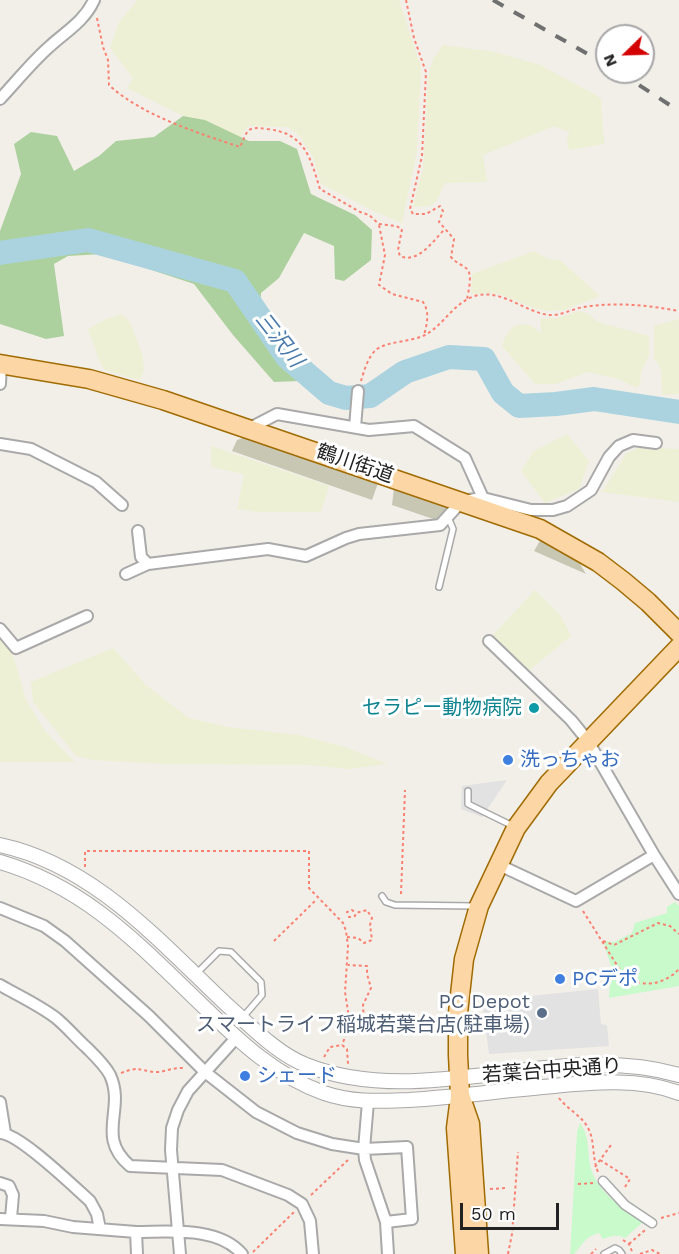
<!DOCTYPE html>
<html>
<head>
<meta charset="utf-8">
<style>
	body { margin:0 }
	#map { position:relative; width:679px; height:1254px; overflow:hidden; background:#f2efe9; font-family:"Work Sans",sans-serif }
	canvas { display:block }
	.north { position:absolute; left:595px; top:24px; width:60px; height:60px; box-sizing:border-box; background:#fff; border:2px solid #a7a7a7; border-radius:50%; rotate:247deg; font-size:16px; font-weight:700; line-height:24px; text-align:center; color:#222 }
	.north::after { content:''; display:block; margin:auto; width:21px; height:27px; background:#d40000; clip-path:polygon(50% 0,100% 100%,50% 72%,0 100%) }
	.scale { position:absolute; left:460px; top:1203px; width:99px; height:27px; box-sizing:border-box; border:3px solid #222; border-top:0; padding-left:8px; font-size:18px; line-height:21px; white-space:nowrap; color:#222; -webkit-text-stroke:4px #fff; paint-order:stroke }
</style>
</head>
<body>
<div id="map">
<canvas width="679" height="1254"></canvas>
<div class="north">N</div>
<div class="scale">50 m</div>
</div>
<script>
const c = document.querySelector('canvas').getContext('2d');
c.lineJoin = 'round';
function fill(path, color) {
  c.fillStyle = color;
  c.fill(path, 'evenodd');
}
function trace(path, color, width, dash) {
  c.strokeStyle = color;
  c.lineWidth = width;
  c.lineCap = dash ? 'butt' : 'round';
  c.setLineDash(dash || []);
  c.stroke(path);
}
function label(font, color, halo, rows, align = 'center') {
  c.font = font + ' "Work Sans","Noto Sans JP",sans-serif';
  c.lineWidth = 6;
  c.setLineDash([]);
  c.textBaseline = 'middle';
  c.strokeStyle = halo;
  c.fillStyle = color;
  for (const [text, x, y, turn = 0] of rows) {
    c.save();
    c.translate(x, y);
    c.rotate((+turn || 0) * Math.PI / 180);
    c.textAlign = isNaN(turn) ? turn : align;
    if (halo) c.strokeText(text, 0, 0);
    c.fillText(text, 0, 0);
    c.restore();
  }
}
fill(new Path2D(`
	M248,436l130,47 -6,17 -140,-49 5,-11z
	M394,488l54,20 -9,13 -47,-16z
	M541,539l23,13 15,10 7,12 -52,-23z`), '#c7c7b4');
fill(new Path2D(`
	M137,0h262l22,67 -4,84 -15,72 -31,-13 -50,-26 -8,-27 -15,-23 -11,-7 -39,-1 -11,17 -110,-55 6,-10 -23,-30 8,-24z
	M443,45l52,7 45,13 56,30 5,4 3,45 -35,6 -2,-9 2,-9 -15,-6 -71,29 4,27 -42,1 -9,19 -7,4 -16,1 10,-39 5,-91 5,-18z
	M534,251l14,8 12,1 39,35 -1,2 -34,13 -16,1 -15,-3 -31,-13 -12,-2 -19,1 1,-20z
	M579,311l10,3 9,8 51,14v19l-8,17 -1,12 -2,3h-4l-15,-8 -32,-7 -31,12h-21l-33,-38 3,-9 8,-10 8,-3 9,1 11,8 -1,-14 17,-1z
	M122,314l8,8 12,32 2,15 -3,9 -3,2 -33,-10 -5,-7 -12,-34 18,-10z
	M679,319v75l-17,1 -1,-23 -2,-7 -5,-6v-33z
	M567,434l22,27 -10,28 -34,14 -24,-32 13,-20z
	M211,446l118,40 -8,26h-64l-20,-3 7,-35 -33,-7z
	M640,447l39,2v53l-77,-10 24,-38z
	M535,590l26,26 10,20 -46,38 -32,-39z
	M0,636l13,19 13,45 19,31 30,31h-75z
	M113,648l33,37 43,33 39,9 71,8 46,12 42,17 -39,5 -37,-4 -148,-1 -70,-4 -17,-4 -43,-54 -2,-20z`), '#eef0d5');
fill(new Path2D(`
	M183,116l22,4 44,21h31l17,8 14,45 44,21 17,15 -1,30 -27,21 -9,-2 -1,-33 -30,-13 -25,45 -18,15 -1,39 40,49 -26,1 -41,-47 -39,-51 -91,-30 -35,2 -14,8 10,72 -18,3 -46,-15v-93l21,-57 -7,-30 17,-12 26,4 17,35 25,-15 17,-15 38,-4z`), '#add19e');
fill(new Path2D(`
	M675,902l4,4v80l-70,12 2,-32 -8,-25 11,1 18,-9 3,-10 32,-10v-6z
	M580,1123c10,14 7,25 10,41 5,27 32,44 53,58l-18,16c-8,-4 -14,-2 -22,1l-4,-6c-13,3 -17,12 -25,21h-4l7,-122z`), '#c8facc');
fill(new Path2D(`
	M507,780l-25,37 -21,-8 1,-23z
	M598,989l3,35 6,1 2,21 -120,8 -7,-53z`), '#e2e2e2');
trace(new Path2D(`
	M0,253l88,-13 147,41 52,76 42,36 17,5 24,-2 35,-24 44,-15 35,2 19,34 16,13 37,-2 38,-5 85,13`), '#aad3df', 24);
const service = new Path2D(`
	M439,587l14,-58 -5,-12
	M468,791v13l47,23
	M382,896l4,6 9,3 79,1
	M196,974l23,-23 12,1 30,30 1,13 -19,22
	M604,1254l11,-6 4,2 3,4`);
const pedestrian = new Path2D(`
	M603,1181l22,24 27,18`);
const minor = new Path2D(`
	M0,99c16,-17 31,-36 49,-52 16,-15 35,-25 45,-47
	M0,384l1,-20
	M355,427l3,-36
	M250,428l27,-14 92,16 45,-4 51,32 18,40
	M0,444l31,5 65,33 26,23
	M138,531l3,26 7,7
	M126,574l22,-10 120,-15 38,7 40,-18 13,-4 81,-9 22,-24 21,-3 48,12h22l14,-4 24,-16 18,-33 10,-11 14,-6 23,3
	M0,629l16,19 71,-32
	M489,641l82,79 17,21 66,114 25,39
	M497,864l79,37 78,-46
	M0,908l44,18 21,15 84,75 56,56 51,40 41,21 35,11 32,5 43,-2 5,72 -26,3
	M0,985c19,11 39,20 56,33 11,9 20,20 30,29 9,9 18,17 24,28 16,35 -15,61 20,91l92,4 66,25 14,9 8,17 3,33
	M0,1102l5,31
	M368,1102l-4,47 1,11 21,62 2,32
	M0,1133c19,0 73,53 90,68l7,13 3,15
	M0,1183l9,3 4,9 -2,23
	M0,1219l44,2 29,6 63,5
	M137,1254l-1,-22c33,0 82,-6 106,22
	M180,1254l-9,-104 1,-22 6,-18 10,-19 48,-53`);
const tertiary = new Path2D(`
	M0,845c94,20 160,97 227,160 24,21 49,48 79,60 118,47 253,-26 373,10
	M0,862c88,26 140,84 204,145 36,35 72,69 120,86 29,10 56,8 85,7 48,-3 97,-10 145,-14 40,-4 86,-8 125,7`);
const primary = new Path2D(`
	M0,364l89,15 74,21 377,129 58,33 25,19 25,21 31,31
	M460,1097l-4,31 9,126
	M479,1254l-9,-130 -10,-29 -2,-40v-42l6,-54 15,-53 37,-78 33,-45 130,-136`);
trace(service, '#a9a9a9', 8);
trace(pedestrian, '#a9a9a9', 11);
trace(minor, '#a9a9a9', 14);
trace(tertiary, '#a9a9a9', 16);
trace(primary, '#a06b00', 21);
trace(new Path2D(`
	M406,0l8,38 12,34 -4,84 -12,53 3,5h13l14,-8 3,5 -4,11 15,17 -3,18c6,7 12,8 16,12 6,6 1,23 0,31
	M97,18l6,29 5,13 1,25c32,30 89,48 131,62 8,-17 6,-21 27,-18 38,4 43,28 53,60l40,23 9,3 10,9 17,2 6,3 -4,21 2,6c18,8 33,-15 44,-26
	M379,225l6,30 -6,30 13,9 31,8c7,11 4,22 1,33
	M361,381c3,-10 7,-25 16,-32 12,-8 34,-7 48,-14 19,-10 28,-32 50,-39 26,-8 49,16 74,19 11,1 23,-6 35,-8 32,-5 63,-2 95,4
	M85,867v-16h224v37l34,35 3,8 2,15 -3,46 5,32 -8,21
	M401,894l4,-104
	M583,911l37,59
	M347,937l11,1 6,5 8,-3 -2,-15 2,-7 -5,-8 -11,3 -1,3 -4,1h-2l-2,-5 5,-2 4,3
	M274,941l43,-42
	M603,941l11,4 44,-22 12,3 9,8
	M637,982c15,5 32,-2 42,-13
	M348,1031l10,-2 6,-4 -1,-20 8,-17 -4,-14v-8l-19,-1
	M324,1057l6,-10 12,-2 5,4 1,15
	M121,1073c18,-7 17,-3 33,-1 9,1 19,-5 29,-4
	M559,1098c9,12 24,18 30,32 6,13 3,28 9,42
	M600,1160l30,19 -5,8
	M595,1167l16,-22
	M578,1184l16,-1
	M490,1189l17,-1
	M311,1195l37,-35
	M661,1218l18,-5
	M623,1240l6,4 4,10
	M629,1244l16,-14
	M253,1252l41,-40
	M508,1254l4,-20 6,-82
	M591,1254l5,-5
	M640,1254l12,-4 8,4`), '#fa8072', 2, [3, 3]);
trace(service, '#fff', 5);
trace(pedestrian, '#fff', 8);
trace(minor, '#fff', 10);
trace(tertiary, '#fff', 14);
trace(primary, '#fcd6a4', 18);
trace(new Path2D(`
	M493,0l114,65
	M619,72l60,39`), '#707070', 4, [12, 12]);
for (const [x, y, r, color] of [
	[534,708,6,"#0f9aa8"],
	[508,760,6,"#3f7fe0"],
	[560,979,6,"#3f7fe0"],
	[542,1013,6,"#5c6f8a"],
	[245,1076,6,"#3f7fe0"]
]) {
  const dot = new Path2D();
  dot.arc(x, y, r, 0, 2 * Math.PI);
  c.fillStyle = color;
  c.fill(dot);
  trace(dot, '#fff', 2);
}
label('20px', '#222', '#fff', [
	["鶴川街道",355,464,19],
	["若葉台中央通り",552,1071,-4]
]);
label('20px', '#0d838f', '#fff', [
	["セラピー動物病院",522,708]
], 'right');
label('20px', '#366cbe', '#fff', [
	["洗っちゃお",520,760],
	["PCデポ",572,979],
	["シェード",257,1076]
], 'left');
label('20px', '#4e5e75', '#fff', [
	["PC Depot",530,1002],
	["スマートライフ稲城若葉台店(駐車場)",530,1025]
], 'right');
label('italic 21px', '#4a7aab', '#fff', [
	["三沢川",279,340,52]
]);
</script>
</body>
</html>
